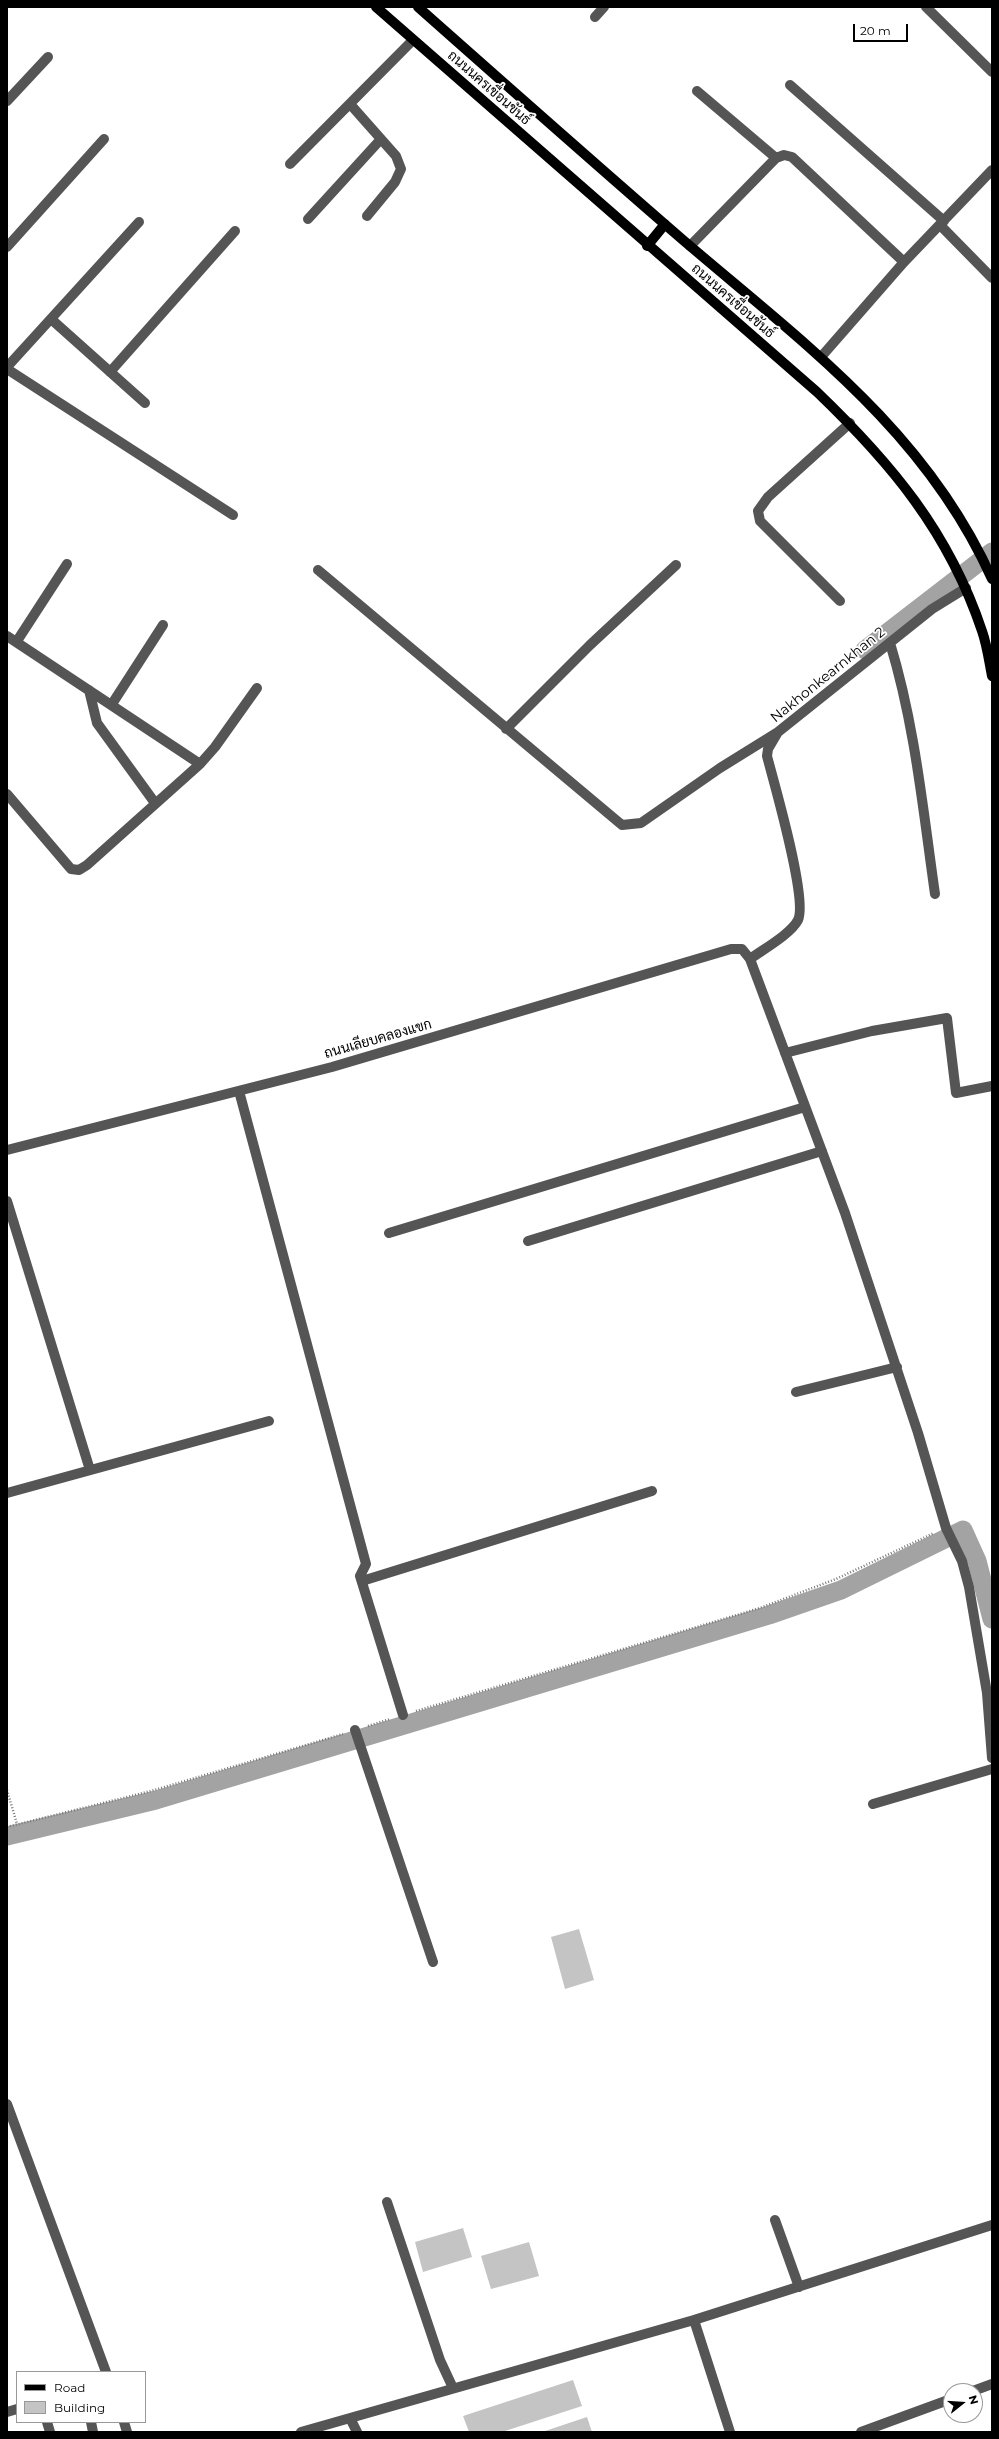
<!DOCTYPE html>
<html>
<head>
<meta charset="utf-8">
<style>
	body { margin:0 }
	#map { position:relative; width:999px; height:2439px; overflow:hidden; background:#fff; font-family:Montserrat,sans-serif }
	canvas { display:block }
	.frame { position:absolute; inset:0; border:8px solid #000; pointer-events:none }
	.legend { position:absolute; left:16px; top:2371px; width:130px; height:52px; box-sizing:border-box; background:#fff; border:1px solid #999; margin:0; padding:5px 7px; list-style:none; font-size:12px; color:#000 }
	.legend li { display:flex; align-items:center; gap:8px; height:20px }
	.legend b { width:20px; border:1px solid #999 }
	.north { position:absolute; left:943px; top:2383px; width:40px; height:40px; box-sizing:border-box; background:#fff; border:1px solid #999; border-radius:50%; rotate:73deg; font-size:11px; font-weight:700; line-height:16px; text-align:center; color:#000 }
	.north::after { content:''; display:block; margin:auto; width:14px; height:18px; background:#000; clip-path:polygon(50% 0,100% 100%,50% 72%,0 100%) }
	.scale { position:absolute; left:853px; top:24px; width:55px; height:18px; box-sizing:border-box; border:2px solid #000; border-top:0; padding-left:5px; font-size:12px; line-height:14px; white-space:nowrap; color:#000; -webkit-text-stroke:3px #fff; paint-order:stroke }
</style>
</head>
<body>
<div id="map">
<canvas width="999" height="2439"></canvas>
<div class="frame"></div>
<ul class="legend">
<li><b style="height:5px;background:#000"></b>Road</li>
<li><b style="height:11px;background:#c4c4c4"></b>Building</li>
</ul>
<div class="north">N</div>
<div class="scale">20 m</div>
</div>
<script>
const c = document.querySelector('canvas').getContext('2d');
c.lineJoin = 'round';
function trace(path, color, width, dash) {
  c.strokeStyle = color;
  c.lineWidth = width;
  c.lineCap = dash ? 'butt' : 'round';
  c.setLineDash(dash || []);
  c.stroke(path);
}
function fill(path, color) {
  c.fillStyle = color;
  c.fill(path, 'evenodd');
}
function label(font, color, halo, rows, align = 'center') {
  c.font = font + ' Montserrat,Sarabun,sans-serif';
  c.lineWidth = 3.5;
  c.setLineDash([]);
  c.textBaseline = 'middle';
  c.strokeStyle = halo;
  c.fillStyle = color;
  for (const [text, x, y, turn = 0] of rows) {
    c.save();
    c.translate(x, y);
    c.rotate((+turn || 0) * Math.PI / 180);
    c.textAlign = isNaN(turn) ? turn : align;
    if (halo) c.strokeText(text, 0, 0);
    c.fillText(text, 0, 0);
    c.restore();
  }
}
trace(new Path2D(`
	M865,650l127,-98
	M7,1836l149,-36 613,-185 72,-25 122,-60 14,31 15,58`), '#a3a3a3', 19);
fill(new Path2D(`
	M579,1929l15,51 -29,9 -14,-52z
	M463,2228l9,29 -49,15 -8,-30z
	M529,2242l10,34 -48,13 -10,-33z
	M573,2380l9,26 -80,26h-33l-6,-16z
	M587,2417l5,15h-50z`), '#c4c4c4');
trace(new Path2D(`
	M416,1711l344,-103 76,-29 98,-46
	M368,1726l22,-7
	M7,1790l10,34
	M7,1827l144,-36 192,-57`), '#777', 2.5, [1, 2]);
trace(new Path2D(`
	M926,7l66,65
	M595,17l9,-10
	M790,85l154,136
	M697,91l79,67
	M7,101l41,-44
	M350,104l46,52 5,13 -6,13 -28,34
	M290,164l123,-124
	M308,219l73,-80
	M940,225l52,53
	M690,246l86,-88 8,-3 8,2 112,105
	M7,247l97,-108
	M51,319l94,84
	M821,357l83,-95 88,-92
	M7,367l132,-145
	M7,369l226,146
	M110,372l125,-141
	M318,570l304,255 19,-2 79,-55 58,-36
	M840,601l-80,-80 -2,-10 10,-14 82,-74
	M7,636l193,128
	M17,641l50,-77
	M890,643c25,82 33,167 45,251
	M89,690l8,33 58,80
	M112,704l51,-79
	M506,729l84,-84 86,-80
	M7,794l64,75 8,1 8,-5 113,-101 15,-17 42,-59
	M750,959c12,-9 41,-25 48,-39 10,-21 -24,-137 -31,-164l1,-7 10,-17 154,-123 34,-21
	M785,1053l87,-22 75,-13 9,75 36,-7
	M239,1091l127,473 -6,12 43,139
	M7,1150l325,-83 399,-118h11l8,10 95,254 73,220 28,95 16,33 7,26 18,106 5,65
	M7,1201l83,269
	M389,1233l416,-126
	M528,1241l294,-90
	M796,1392l101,-25
	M7,1493l262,-72
	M362,1581l290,-90
	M355,1730l78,232
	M873,1804l119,-35
	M7,2104l99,268
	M387,2202l53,158 13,28
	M775,2220l24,67
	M694,2320l36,112
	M973,2391l19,-7
	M7,2412l10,-3
	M350,2418l7,14
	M47,2422l3,10
	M91,2422l2,10
	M124,2422l3,10
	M301,2432l393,-112 298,-95
	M861,2432l90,-33`), '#555', 10);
trace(new Path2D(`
	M376,7l441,385c74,71 132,140 165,239 5,14 7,30 10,45
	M418,7c88,78 176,156 265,233 119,102 243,191 309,339
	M647,246l18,-22`), '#000', 10);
label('14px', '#000', '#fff', [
	["ถนนนครเขื่อนขันธ์",489,88,41],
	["ถนนนครเขื่อนขันธ์",733,301,41],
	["Nakhonkearnkhan 2",828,675,-39],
	["ถนนเลียบคลองแขก",378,1039,-16]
]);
</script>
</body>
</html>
